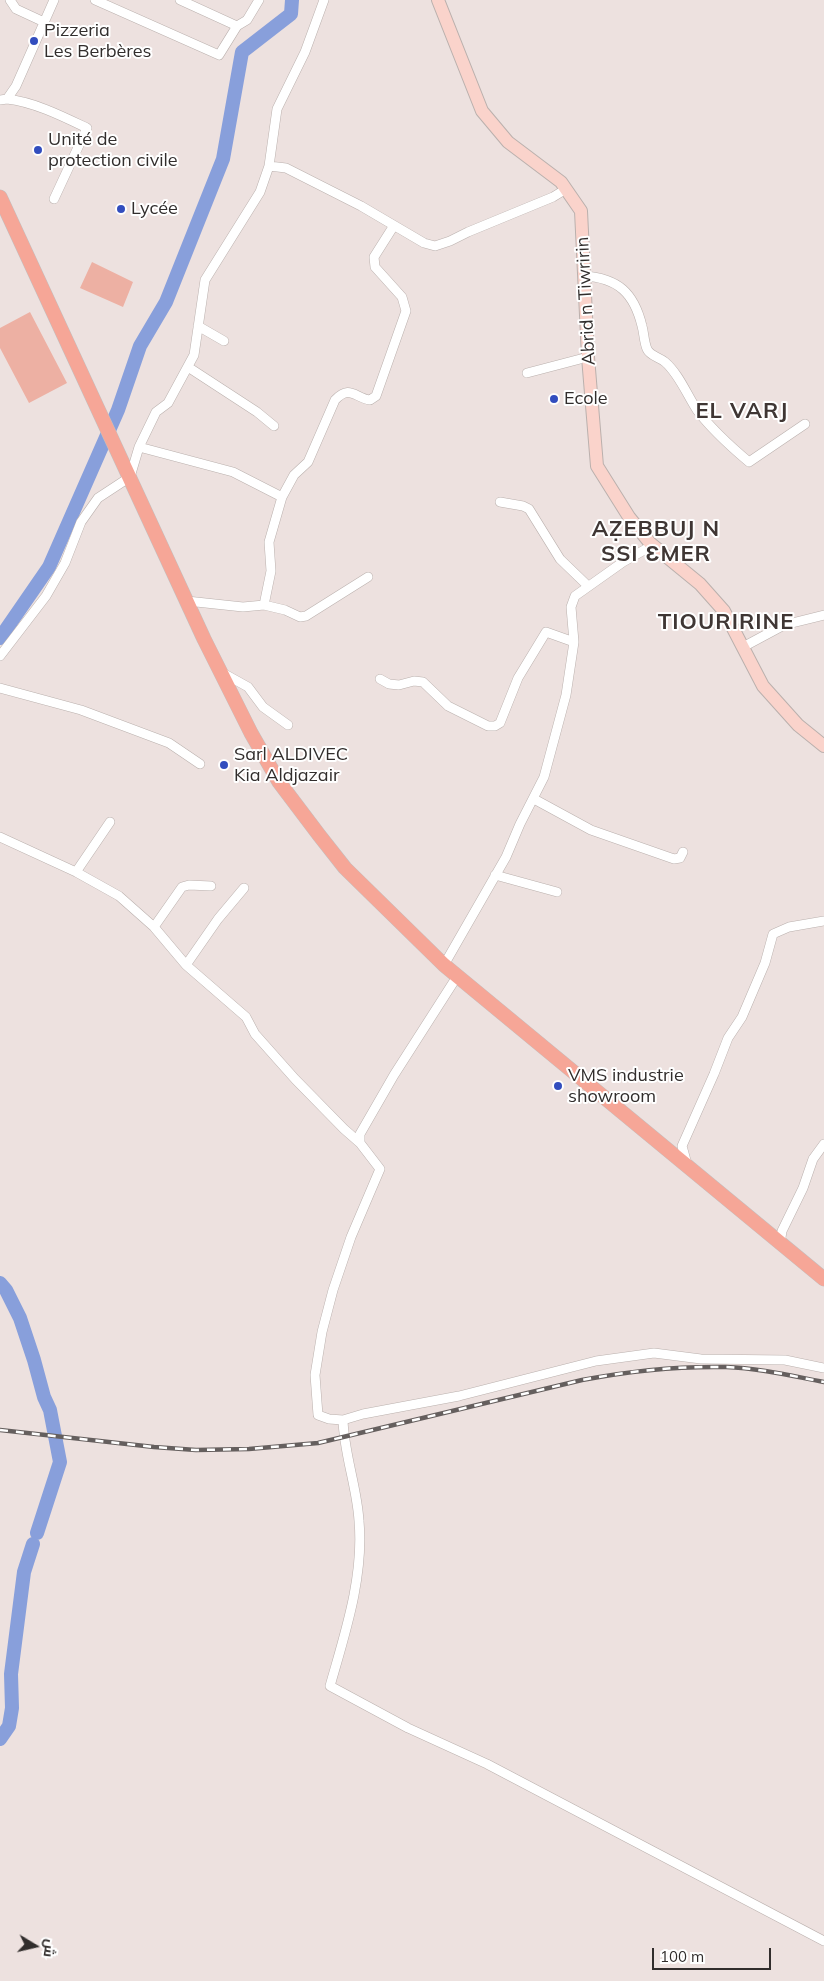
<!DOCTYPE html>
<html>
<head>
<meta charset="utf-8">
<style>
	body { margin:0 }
	#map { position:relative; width:824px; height:1981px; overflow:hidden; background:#ede1df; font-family:Mulish,Cairo,sans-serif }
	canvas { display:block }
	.north { position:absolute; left:10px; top:1921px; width:50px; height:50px; -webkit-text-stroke:4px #fff; paint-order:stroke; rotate:99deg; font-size:14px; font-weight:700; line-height:20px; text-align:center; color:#312d2c }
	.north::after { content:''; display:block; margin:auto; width:18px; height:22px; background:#312d2c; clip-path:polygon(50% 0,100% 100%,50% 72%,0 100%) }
	.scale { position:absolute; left:652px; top:1948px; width:119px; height:22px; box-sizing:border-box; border:2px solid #312d2c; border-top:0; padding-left:6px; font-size:15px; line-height:18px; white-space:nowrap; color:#312d2c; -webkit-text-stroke:4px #fff; paint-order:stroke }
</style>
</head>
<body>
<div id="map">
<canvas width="824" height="1981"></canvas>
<div class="north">ش</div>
<div class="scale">100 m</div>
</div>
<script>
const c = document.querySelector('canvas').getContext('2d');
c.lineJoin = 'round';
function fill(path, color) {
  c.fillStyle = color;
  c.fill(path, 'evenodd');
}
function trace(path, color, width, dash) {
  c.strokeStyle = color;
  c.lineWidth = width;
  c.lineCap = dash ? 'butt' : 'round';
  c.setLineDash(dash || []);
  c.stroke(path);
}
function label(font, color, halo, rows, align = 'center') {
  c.font = font + ' Mulish,sans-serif';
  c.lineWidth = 4;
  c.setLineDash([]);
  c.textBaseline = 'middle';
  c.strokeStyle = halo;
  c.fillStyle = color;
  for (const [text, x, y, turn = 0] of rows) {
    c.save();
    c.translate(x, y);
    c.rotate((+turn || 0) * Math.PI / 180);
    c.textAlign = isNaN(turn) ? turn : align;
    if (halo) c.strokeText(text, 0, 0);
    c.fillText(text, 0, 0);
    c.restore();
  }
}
fill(new Path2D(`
	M92,262l41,20 -10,25 -43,-19z
	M30,312l37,71 -38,20 -29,-55v-20z`), '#edb0a3');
trace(new Path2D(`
	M0,638l49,-71 69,-157 22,-64 26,-44 57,-143 19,-107 49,-38 1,-14
	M0,1283l6,7 14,28 14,42 10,37 6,13 10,52 -23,71
	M0,1739l9,-13 3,-18 -1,-34 13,-102 9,-28`), '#889fdb', 14);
const street = new Path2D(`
	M10,0l6,9 28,13
	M95,0l124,55 18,-29 10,-6 12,-20
	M180,0l57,26
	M7,99c27,3 55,17 80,29l-33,71
	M0,100l7,-1 9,-13 38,-86
	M269,166l17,2 75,38 63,37 11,3 15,-5 18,-9 85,-35 13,-8
	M584,276c34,2 50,17 58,50 2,7 2,16 5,23 3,7 12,8 18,13 14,12 22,33 32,48 15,20 33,36 52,52l56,-38
	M198,326l26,15
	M188,367l69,45 17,14
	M527,373l61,-16
	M139,447l94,25 49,25
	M500,502l23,4 6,3 31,50 28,27
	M187,601l56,6 21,-2 7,-34 -2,-29 13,-45 12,-22 14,-13 27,-62c15,-16 20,-2 35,0l6,-4 30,-85 -4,-14 -27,-30 -1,-10 19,-30
	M264,605l21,5 15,7 6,-1 62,-39
	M743,647l41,-22 40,-10
	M0,656l46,-60 19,-33 16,-41 17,-24 32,-21 9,-30 17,-35 12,-9 26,-48 11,-75 55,-88 9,-26 8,-57 28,-57 19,-52
	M221,672l27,15 15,20 25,18
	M380,679l9,5 10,1 15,-4 9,1 25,24 40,20h7l5,-3 18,-45 28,-46 28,10
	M0,688l81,22 88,33 31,21
	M534,799l57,31 83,29 6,-1 3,-6
	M0,837l76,35 43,24 35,31 32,38 60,52 9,17 40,45 49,50 16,14
	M76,872l34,-50
	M495,875l62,17
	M154,927l28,-40 7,-2 22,1
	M186,965l32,-46 26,-31
	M444,965l62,-108 14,-33 24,-47 22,-82 8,-53 -3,-35 4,-11 48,-34 30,-17
	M458,975l-64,100 -34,59v9l20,26 -29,68 -18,53 -11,42 -7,43 3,40 11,4 14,1 20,-6 96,-18 137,-35 58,-8 47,6 84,1 39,8
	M687,1164l-5,-18 32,-72 14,-36 14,-21 23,-54 8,-29 16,-7 35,-6
	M780,1244l2,-13 21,-43 10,-29 11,-15
	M343,1420c1,34 14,67 16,101 5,56 -14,112 -29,165l78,42 79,36 337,177`);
const secondary = new Path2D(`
	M438,0l44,111 26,31 53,40 20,29 7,146 9,109 32,51 21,26 50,41 24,27 39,75 35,39 26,21`);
const primary = new Path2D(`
	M0,197l204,442 47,94 28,49 40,53 26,33 99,97 380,314`);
trace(street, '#bab0ad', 10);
trace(secondary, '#bab0ad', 14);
trace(primary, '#c1c0c0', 15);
trace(street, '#fff', 9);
trace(secondary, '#fad3cb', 12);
trace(primary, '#f6a697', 14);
const rail = new Path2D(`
	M0,1430l154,17 42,3 53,-1 69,-6 264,-63c47,-9 95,-14 144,-13 33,1 66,9 98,15`);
trace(rail, '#655f5e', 4.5);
trace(rail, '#fff', 2.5, [8]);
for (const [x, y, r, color] of [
	[34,41,5,"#324dbe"],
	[38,150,5,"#324dbe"],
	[121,209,5,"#324dbe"],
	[554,399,5,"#324dbe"],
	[224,765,5,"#324dbe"],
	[558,1086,5,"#324dbe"]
]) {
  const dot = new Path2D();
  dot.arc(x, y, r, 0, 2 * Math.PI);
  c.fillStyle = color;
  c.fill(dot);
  trace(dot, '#fff', 2);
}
label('18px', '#312d2c', '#fff', [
	["Pizzeria",44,31],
	["Les Berbères",44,52],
	["Unité de",48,140],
	["protection civile",48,161],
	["Lycée",131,209],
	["Ecole",564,399],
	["Sarl ALDIVEC",234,755],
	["Kia Aldjazair",234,776],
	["VMS industrie",568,1076],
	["showroom",568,1097]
], 'left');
label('18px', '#312d2c', '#fff', [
	["Abrid n Tiwririn",586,301,-93]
]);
c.letterSpacing = '1px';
label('bold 22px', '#3f3634', '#fff', [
	["EL VARJ",742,411],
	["AẒEBBUJ N",656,529],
	["SSI ƐMER",656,554],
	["TIOURIRINE",726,622]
]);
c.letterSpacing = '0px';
</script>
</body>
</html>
